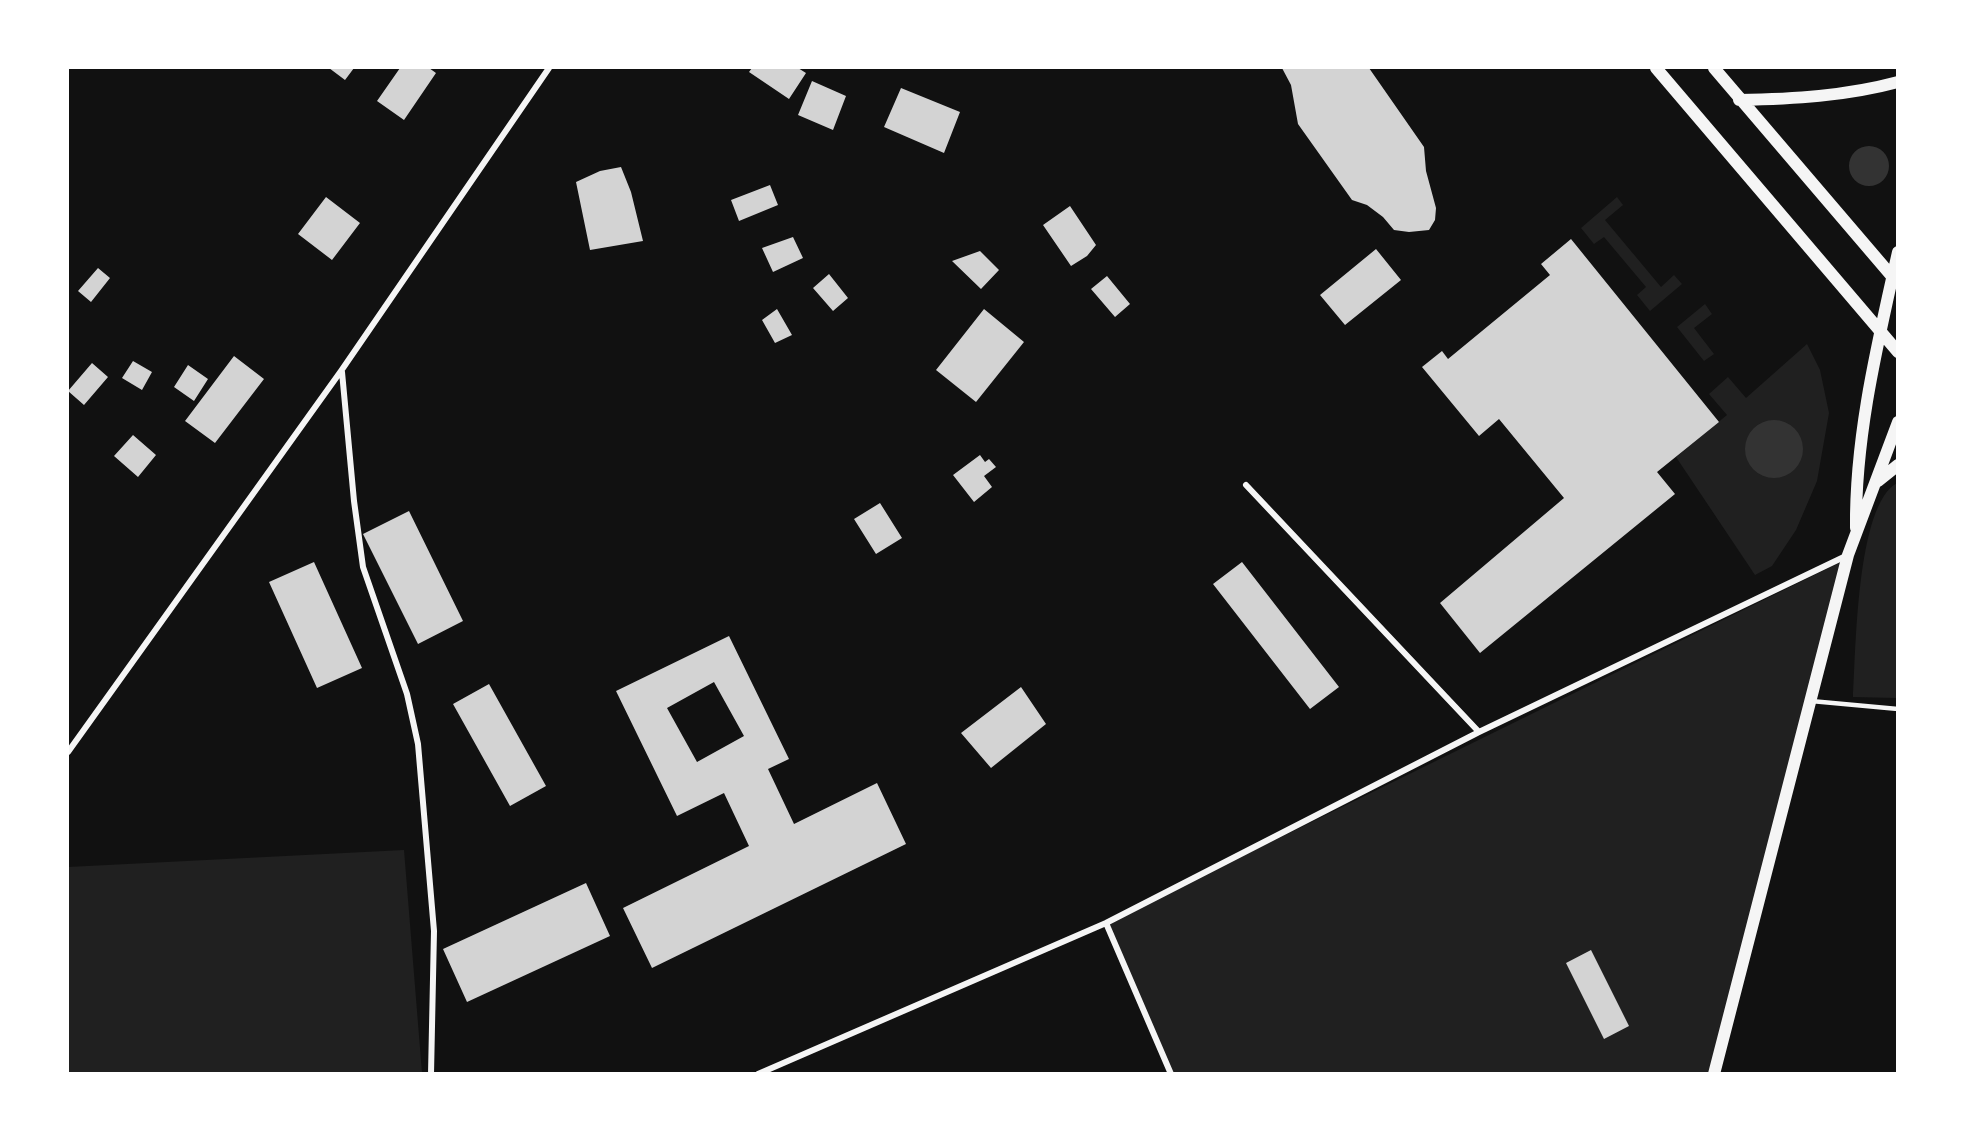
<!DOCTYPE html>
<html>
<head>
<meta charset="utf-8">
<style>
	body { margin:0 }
	#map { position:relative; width:1965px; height:1141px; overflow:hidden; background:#111; font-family:"Open Sans",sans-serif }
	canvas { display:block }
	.frame { position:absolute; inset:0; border:69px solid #fff; pointer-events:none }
</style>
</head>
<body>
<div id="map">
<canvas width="1965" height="1141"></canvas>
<div class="frame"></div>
</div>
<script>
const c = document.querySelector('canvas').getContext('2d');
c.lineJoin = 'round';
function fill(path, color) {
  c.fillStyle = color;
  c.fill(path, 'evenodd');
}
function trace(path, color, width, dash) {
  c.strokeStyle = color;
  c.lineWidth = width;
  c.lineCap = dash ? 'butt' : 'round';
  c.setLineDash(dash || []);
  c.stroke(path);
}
fill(new Path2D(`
	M1617,197l6,8 -18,15 56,67 13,-12 8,9 -32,27 -13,-16 9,-8 -42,-50 -10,7 -13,-16z
	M1705,304l7,10 -18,14 20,26 -10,7 -27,-34z
	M1807,344l13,26 9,43 -12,68 -21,49 -24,36 -17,9 -79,-118 51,-42 -18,-21 19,-17 18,21z
	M1897,483v215l-44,-1c3,-44 3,-192 44,-214z
	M1841,562l-127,511h-543l-65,-150z
	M404,850l18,223h-354v-206z`), '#202020');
fill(new Path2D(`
	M1849 166a20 20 0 1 1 40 0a20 20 0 1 1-40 0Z
	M1745 449a29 29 0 1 1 58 0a29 29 0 1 1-58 0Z`), '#333');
fill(new Path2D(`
	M329,68h25l-9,12z
	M400,68h29l7,5 -32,47 -27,-19z
	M752,68h46l8,5 -17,26 -40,-27z
	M1282,68h87l55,79 2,24 10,37 -1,12 -6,10 -20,2 -15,-2 -11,-13 -16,-12 -15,-5 -54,-76 -7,-39z
	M812,81l34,15 -13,34 -35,-15z
	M901,88l59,24 -16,41 -60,-26z
	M621,167l10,25 12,49 -53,9 -14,-68 24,-11z
	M770,185l8,20 -39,16 -8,-21z
	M326,197l34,26 -28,37 -34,-26z
	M1070,206l26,39 -9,11 -16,10 -28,-41z
	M793,237l10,21 -30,14 -11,-24z
	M1571,239l148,183 -62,50 18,22 -195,159 -40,-50 124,-105 -65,-79 -20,17 -57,-69 20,-16 6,8 102,-84 -9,-11z
	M1376,249l25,31 -56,45 -25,-30z
	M980,251l19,19 -18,19 -29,-28z
	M98,268l12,10 -19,24 -13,-11z
	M829,274l19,24 -15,13 -20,-23z
	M1107,276l23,28 -15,13 -24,-28z
	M777,309l15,26 -17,8 -13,-23z
	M984,309l40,33 -48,60 -40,-32z
	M234,356l30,23 -49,64 -30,-22z
	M133,361l19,11 -10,18 -20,-12z
	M92,363l16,14 -24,28 -16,-14z
	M188,365l20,14 -14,22 -20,-14z
	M133,435l23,20 -18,22 -24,-21z
	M980,455l5,7 4,-3 7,8 -12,9 8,11 -18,15 -21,-27z
	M880,503l22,35 -26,16 -22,-35z
	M409,511l54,110 -45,23 -55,-110z
	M314,562l48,106 -45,20 -48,-106z
	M1242,562l97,125 -29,22 -97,-125z
	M729,636l60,123 -21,10 26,55 83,-41 29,61 -254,124 -29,-60 126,-62 -25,-53 -47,23 -61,-125zM714,682l30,54 -47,26 -30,-54z
	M489,684l57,102 -36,20 -57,-102z
	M1021,687l25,37 -55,44 -30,-35z
	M586,883l24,53 -143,66 -24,-53z
	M1591,950l38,76 -25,13 -38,-76z`), '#d3d3d3');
trace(new Path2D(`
	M1811,701l87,8`), '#f5f5f5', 4.5);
trace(new Path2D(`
	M342,372l12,129 9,66 44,127 11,50 16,187 -3,143
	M1246,485l233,247
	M68,752l273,-381 208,-303
	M1106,923l65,151
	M758,1074l348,-151 373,-191 369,-177`), '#f5f5f5', 6);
trace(new Path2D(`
	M1656,68l242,284
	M1714,68l182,213
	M1739,100c54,-1 107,-4 159,-18
	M1878,481l20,-16
	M1856,528c-1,-93 22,-186 42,-276
	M1714,1074l134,-519 50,-133`), '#f5f5f5', 12);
</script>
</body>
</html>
